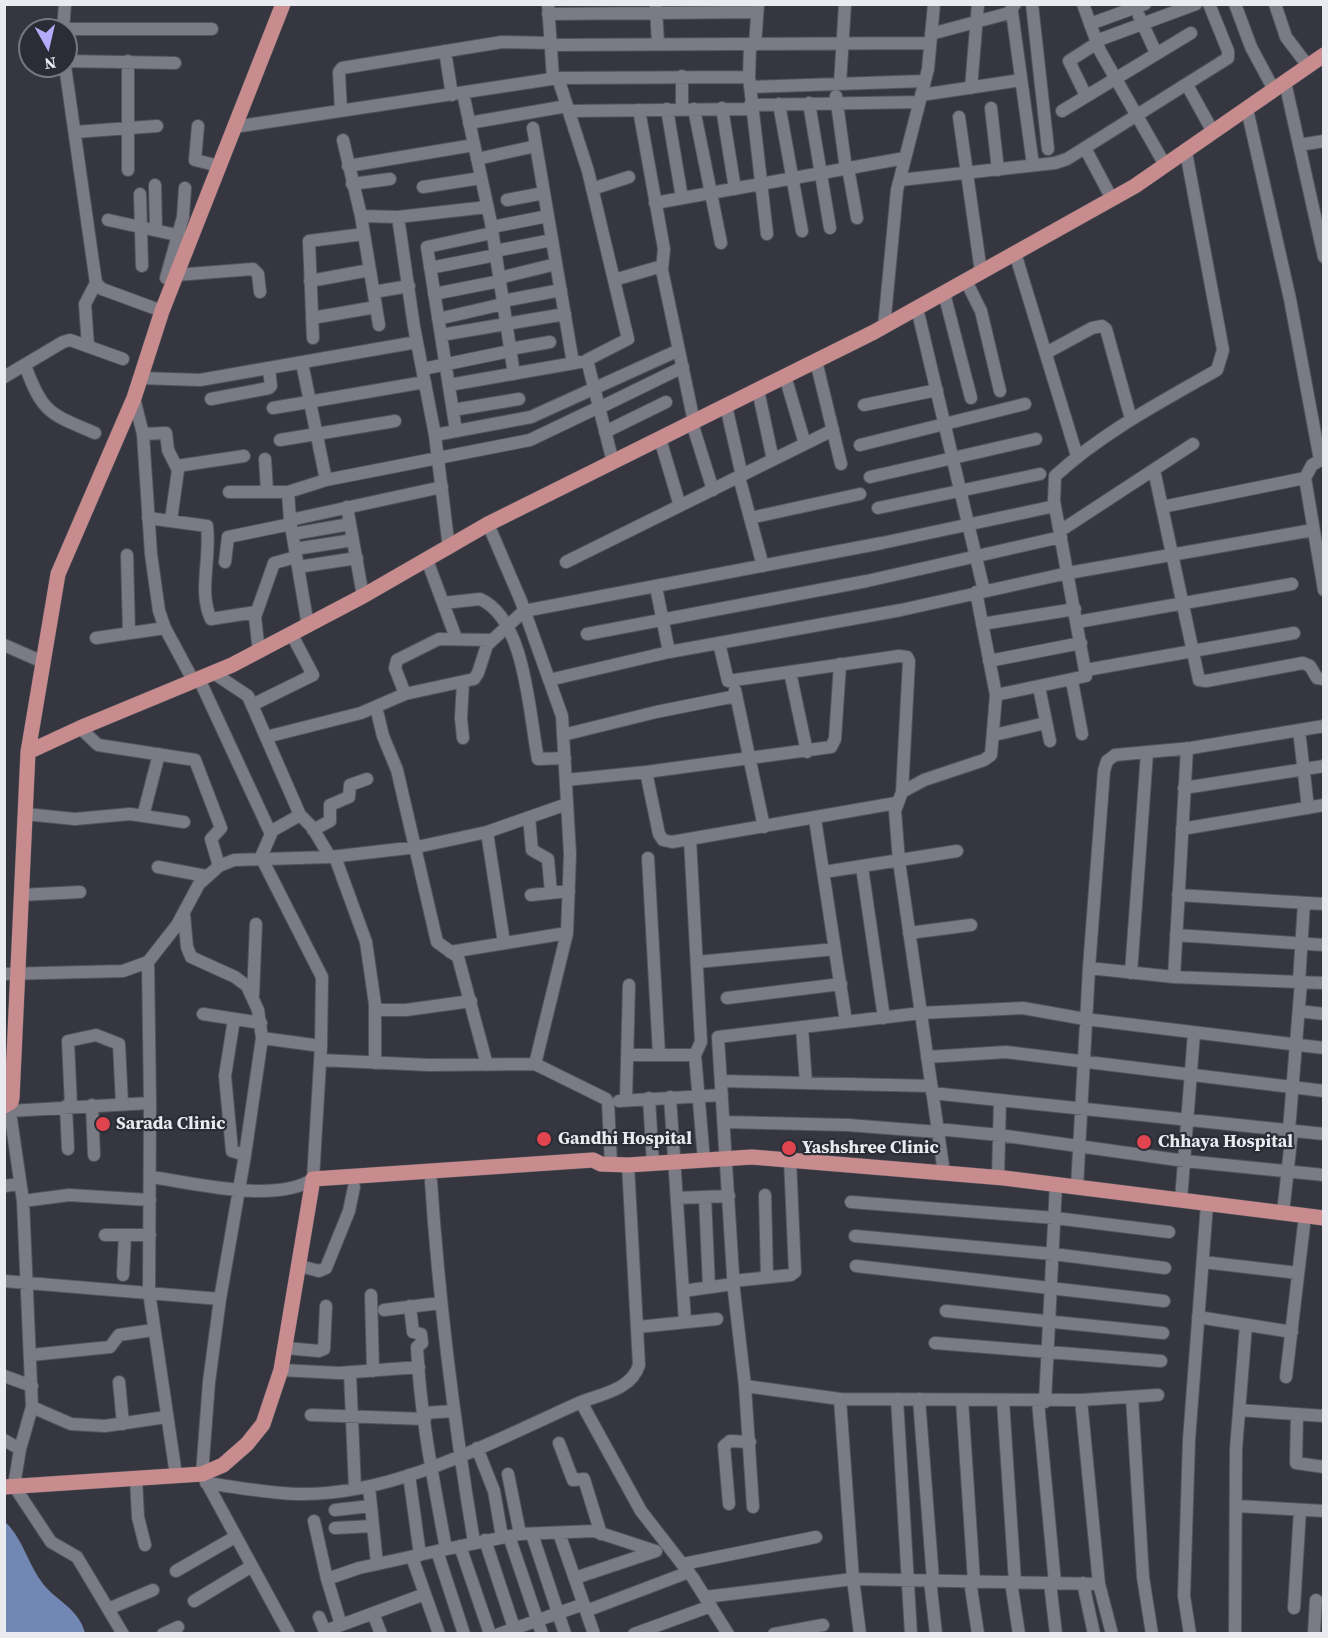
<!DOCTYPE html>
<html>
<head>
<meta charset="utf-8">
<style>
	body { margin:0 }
	#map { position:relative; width:1328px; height:1638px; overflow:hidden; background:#35363f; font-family:"Source Serif 4",serif }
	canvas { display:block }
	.frame { position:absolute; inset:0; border:6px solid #eaebf1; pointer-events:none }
	.north { position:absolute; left:18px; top:18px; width:60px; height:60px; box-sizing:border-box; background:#2b2c35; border:2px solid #777880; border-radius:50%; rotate:172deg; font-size:16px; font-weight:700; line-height:24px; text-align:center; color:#eaebf1 }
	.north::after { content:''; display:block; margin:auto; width:21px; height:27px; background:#b5acf9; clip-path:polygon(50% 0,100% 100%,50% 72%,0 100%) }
</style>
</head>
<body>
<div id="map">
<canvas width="1328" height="1638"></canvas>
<div class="frame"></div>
<div class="north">N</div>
</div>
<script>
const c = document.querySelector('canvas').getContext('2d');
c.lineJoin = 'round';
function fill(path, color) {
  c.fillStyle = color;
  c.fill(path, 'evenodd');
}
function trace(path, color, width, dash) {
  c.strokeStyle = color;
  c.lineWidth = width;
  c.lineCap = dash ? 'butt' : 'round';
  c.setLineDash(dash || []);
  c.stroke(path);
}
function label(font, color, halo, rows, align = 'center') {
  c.font = font + ' "Source Serif 4",serif';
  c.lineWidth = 4.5;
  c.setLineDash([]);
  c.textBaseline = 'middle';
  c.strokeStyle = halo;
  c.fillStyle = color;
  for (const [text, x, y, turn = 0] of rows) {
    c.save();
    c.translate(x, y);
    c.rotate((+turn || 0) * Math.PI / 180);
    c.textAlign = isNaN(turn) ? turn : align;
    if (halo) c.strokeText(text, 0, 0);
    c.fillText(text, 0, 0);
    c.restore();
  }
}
fill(new Path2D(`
	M4,1521c18,16 23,40 37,60 13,19 38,27 44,52h-80z`), '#7287b3');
const minor = new Path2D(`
	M548,4l5,75
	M1032,4l16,145
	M1083,4l17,47 65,114
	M1235,4l16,43 23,43
	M1275,4l11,33 22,29
	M656,7l2,37
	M1012,12l21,153
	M548,14l209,-2
	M1139,16l17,37
	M1090,24l55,-20
	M63,29h149
	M63,30l2,-26
	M931,34l78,-21 6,-9
	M1096,41l100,-37
	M551,45l379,-2
	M755,45l3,-41
	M445,51l7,44
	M66,61l109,2
	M65,66l31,217 6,6 60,22
	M682,76v33
	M749,77l1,-32
	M558,78l191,-1 18,157
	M1285,82l39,175
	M840,84l5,-80
	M1187,85l26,47
	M750,87l174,-6
	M971,88l7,-84
	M463,93l28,130 23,151
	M921,95l100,-15
	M836,96l10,73
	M1086,96l-17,-35 28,-18
	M809,103l21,125
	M779,104l23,127
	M750,105l169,-3
	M722,108l13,81
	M991,108l7,62
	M667,109l15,89
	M694,109l27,134
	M1247,109l43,190 30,161
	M639,110l25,139 -2,21 32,152
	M341,111l-2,-39 3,-4 160,-26 49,1
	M569,111l182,-2
	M1062,111l129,-78
	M959,117l22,155
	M469,123l98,-17
	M198,126l-3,34 24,6
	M234,127l324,-49 30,93 40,168 -41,21 26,102
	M533,128l40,235
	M75,132l82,-6
	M343,140l18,76 37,1 16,110 21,108 14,113
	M1299,145l25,-4
	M1085,148l27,51
	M477,159l59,-13
	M348,166l126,-21
	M848,168l9,50
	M128,170v-109
	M900,180l155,-17 12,-4 161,-101v-7l-19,-47
	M352,184l38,-5
	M155,185l1,44
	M423,187l58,-9
	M592,189l37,-12
	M140,194l2,72
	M507,200l37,-7
	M655,203l250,-45
	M361,216l18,109
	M398,217l89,-10
	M108,220l78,17
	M492,227l56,-11
	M495,251l57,-11
	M1015,253l62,203
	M430,268l66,-13
	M176,275l77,-6 5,5 2,18
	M166,278l17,-61 2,-29
	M499,278l57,-14
	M614,280l48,-14
	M310,281l60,-11
	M966,281l15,30 19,80
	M374,292l35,-6
	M944,293l27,105
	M434,294l66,-13
	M503,301l58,-11
	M917,308l67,283
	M312,318l64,-11
	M438,319l65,-15
	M884,327l13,-137 31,-121 6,-65
	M441,335l124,-21
	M313,338l-4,-97 55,-7
	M88,346l-3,-42 11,-21
	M510,349l40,-7
	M1046,353l46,-25 10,-2 4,3 25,90
	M816,361l25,103
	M302,363l24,117
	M25,365c17,48 25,49 70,68
	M423,369l87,-18
	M785,376l20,68
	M4,377l59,-35 7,-2 53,19
	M140,378l60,2 217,-38
	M449,385l131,-23
	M758,390l15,70
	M134,398l9,36 8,120 8,57 6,17 29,54
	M211,399l58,-11 2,-2 -2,-17
	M864,405l73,-15
	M726,406l16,70
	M273,408l152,-26
	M599,408l84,-41
	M453,410l66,-11
	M692,423l21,67
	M456,431l-29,-184 65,-14
	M605,432l61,-30
	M143,434l23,-1 2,17 10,20 -7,50
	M435,435l96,-18 148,-67
	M660,439l20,67
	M280,440l115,-19
	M860,445l165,-41
	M1324,458l-12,7 -7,13 19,112
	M265,459l2,32
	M177,466l67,-10
	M1154,470l45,210 7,1 97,-18 7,3 7,12 7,1
	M739,477l24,89
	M870,477l166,-38
	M229,492h59
	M347,507l16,89
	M1162,507l143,-29
	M878,508l162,-34
	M148,518l59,8c4,33 -9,66 4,93l45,-7
	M750,518l110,-24
	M290,520l152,-33
	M488,524l33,77 41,115 8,138 -3,79 -32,131
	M1060,531l133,-87
	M293,534l57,-10
	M295,549l58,-9
	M127,555l2,78
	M427,560l29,78
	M225,562l3,-25 63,-13
	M566,562l267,-132
	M298,567l59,-9
	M656,587l13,65
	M443,603l37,-4c46,20 49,116 58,160l27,-1
	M1077,622l215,-38
	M982,624l93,-15
	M308,626l-18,-106 -2,-28 38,-12 204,-40 69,-33
	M587,634l280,-53 194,-44
	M96,638l69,-10
	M719,643l9,38 171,-25 8,1 2,4 -7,131 -7,19 4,50 45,312
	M4,645l39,17
	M259,652l-4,-35 19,-54 22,-6
	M989,661l92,-18
	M840,664l-5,75 -4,8 -185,25 13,62 4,6 9,2 224,-39
	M1086,670l208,-37
	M790,672l17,80
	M215,674l33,22 52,119 12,12 18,30
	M549,680l120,-28 232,-42 167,-37 245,-43
	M200,681l71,153 -10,23 61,120 -1,69
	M1072,681l10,53
	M463,682l-2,36 2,20
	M1039,687l11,54
	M735,690l29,137
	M405,694l-10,-26 2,-8 42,-21 52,1
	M996,695l90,-19 -32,-175 1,-25c48,-44 106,-74 162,-106l6,-20 -37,-198
	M252,705l61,-30 -21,-40
	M376,707l7,29 14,34 40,172 21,15 29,108
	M80,728l18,17 97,15 26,68 -10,11 8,27
	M1299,730l9,78
	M563,735l93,-23 80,-16
	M994,735l52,-12
	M266,737l95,-24 44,-19 69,-15 4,-6 9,-28 37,-34 358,-68 173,-37
	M566,780l80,-8
	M1184,788l140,-22
	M902,792l22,-12 60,-20 7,-5 5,-60 -20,-103
	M25,814l50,5 55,-5 54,8
	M143,816l16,-62
	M529,817l3,33 16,9 3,34
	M815,819l31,203
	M1182,829l142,-24
	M313,830l17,-9v-16l19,-8 1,-12 17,-6
	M270,832l30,-17
	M487,832l17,111
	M690,839l11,203 -6,13
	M335,857l31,85 9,62v59
	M648,858l11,196
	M158,867l48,9
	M862,867l22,151
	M824,872l133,-21
	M21,895l59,-3
	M531,895l38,-4
	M1178,895l146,9
	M184,914l3,33 4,10 44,20 12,9 11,24 4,28 -17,117 -25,144 -11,83 -7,92 87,160
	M909,933l62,-8
	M1176,935l148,10
	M450,952l117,-19
	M697,962l138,-13
	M1089,968l85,9 150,6
	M1131,973l16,-220
	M4,974l119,-3 25,-9 29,-37 22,-41 20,-18 15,-6 96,-3 87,-10 70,-15 80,-28
	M1174,977l13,-229
	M1299,982l5,-79
	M253,996l3,-72
	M727,998l114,-14
	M375,1010h31l65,-9
	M1299,1011l25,3
	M203,1014l58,9
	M234,1019l-9,57 7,75 13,4
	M802,1027l4,56
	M629,1055h66l9,105
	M927,1057l79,-5 318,39
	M320,1060l109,5 106,-1 71,35 2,3 3,62
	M721,1081l210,5
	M932,1093l392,41
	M670,1097l15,225
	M649,1098l4,66
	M626,1100l3,-115
	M619,1101l103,-6
	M150,1103l-1,189 27,183
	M9,1105l14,96 9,206 -12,42 -6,37 37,56 26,15 46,77
	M92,1105l2,50
	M66,1106l2,43
	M71,1106l-3,-65 28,-6 23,9 3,60
	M9,1111l141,-8 -2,-141
	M725,1122l123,3 90,7
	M937,1129l62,6 186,26 139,14
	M1289,1130l12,-148
	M151,1177c43,6 125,27 162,2l8,-133 -59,-8
	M998,1177l2,-77
	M431,1181c8,121 23,241 43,361
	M4,1186l16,-2
	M1077,1187l12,-219 15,-197 3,-10 8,-6 76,-7 133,-22
	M765,1195l2,82
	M705,1197l4,90
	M677,1198l52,-2
	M1181,1200l13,-167
	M23,1201l46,-6 81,5
	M851,1202l204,16 114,14
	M1283,1213l9,-82
	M105,1235h45
	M855,1236l198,18 112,14
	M1203,1262l95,11
	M300,1266l19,5 7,-3 23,-57 5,-24
	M856,1266l308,35
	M123,1275l2,-40
	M4,1281l216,18
	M733,1281l58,-6 4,-3 -5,-112
	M683,1291l50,-7
	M371,1295l2,76
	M410,1306l3,26 8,2 1,9 -5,4c3,68 17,136 29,202
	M384,1310l56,-7
	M946,1311l217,22
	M1198,1317l94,15
	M638,1327l79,-8
	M935,1343l226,18
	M286,1348l33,3 5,-2 2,-43
	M31,1355l79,-8 9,-12 34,-5
	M281,1370l58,3 80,-6
	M350,1373l5,116
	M4,1376l28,10
	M1286,1377l19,-161
	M119,1382l4,42
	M745,1386l95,13
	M1132,1397l11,180 9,57
	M897,1399l14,235
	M919,1399l14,181
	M962,1400l12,181
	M1081,1400l77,-5
	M1003,1401l12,181
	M581,1402c21,-8 51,-13 58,-37l-11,-200
	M1038,1402l17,181
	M1045,1402l11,-218
	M32,1407l39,17 34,2 61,-9
	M1239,1410l85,6
	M424,1413l30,-2
	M1297,1414l-1,49 28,4
	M311,1415l114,4
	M4,1440l16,9
	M559,1443l14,37 11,-1 17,55
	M477,1448l17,43 8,46
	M508,1474l12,60
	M409,1475l11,80
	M136,1478l2,39 7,28
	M206,1483c31,4 64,11 95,11 96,1 194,-54 280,-92l60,109 52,67 35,56
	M369,1487l8,77
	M729,1504l-5,-58 6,-5 20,1
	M1237,1506l87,5
	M753,1507l-8,-121 -11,-95 -16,-254 203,-24 102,-5 62,11 239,29
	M335,1510l36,-4
	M314,1521l13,58 14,46
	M335,1528l38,-2
	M559,1533l35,101
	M532,1534l33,100
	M509,1536l33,98
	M485,1540l31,94
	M460,1546l30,88
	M412,1557l27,77
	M683,1564l133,-27
	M176,1571l59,-34
	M575,1578l81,-27
	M327,1579l32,-11 78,-17
	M930,1580l6,54
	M970,1581l8,53
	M1011,1582l8,52
	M1050,1583l6,51
	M1083,1583l11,51
	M1099,1584l-246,-5 -13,-180 241,1 18,184 13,50
	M705,1597l148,-18 7,55
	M194,1601l58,-35
	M1294,1608l6,-98
	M108,1609l45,-19
	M586,1611l103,-39
	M373,1613l8,21
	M319,1617l7,17
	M325,1631l100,-37
	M163,1634l15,-7
	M464,1634l-27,-83 83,-17 74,-3 61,20
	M499,1634l85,-30
	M634,1634l77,-28
	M774,1634l49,-9
	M1190,1634l-6,-38 5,-156 18,-236
	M1235,1634l1,-185 10,-124
	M1314,1634l2,-34`);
const major = new Path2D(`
	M28,752l30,-178 76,-176 28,-87 121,-307
	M4,1106l7,-4 1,-4 16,-346 52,-24 152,-63 131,-69 125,-72 386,-192 261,-146 189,-131
	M4,1487l198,-13 21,-9 24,-21 16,-20 18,-54 32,-191 280,-19 8,4 27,1 124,-8 252,21 320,40`);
trace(minor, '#52535b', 14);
trace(major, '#52535b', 16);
trace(minor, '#7a7b85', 12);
trace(major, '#c98c8e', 15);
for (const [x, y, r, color] of [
	[103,1124,8,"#e0444e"],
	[544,1139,8,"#e0444e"],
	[1144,1142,8,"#e0444e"],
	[789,1148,8,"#e0444e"]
]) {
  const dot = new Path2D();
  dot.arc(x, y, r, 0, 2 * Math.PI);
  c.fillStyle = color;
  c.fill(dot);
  trace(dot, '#2b2c35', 2);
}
label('bold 18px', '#eaebf1', '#2b2c35', [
	["Sarada Clinic",116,1124],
	["Gandhi Hospital",558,1139],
	["Chhaya Hospital",1158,1142],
	["Yashshree Clinic",802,1148]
], 'left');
</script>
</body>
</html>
